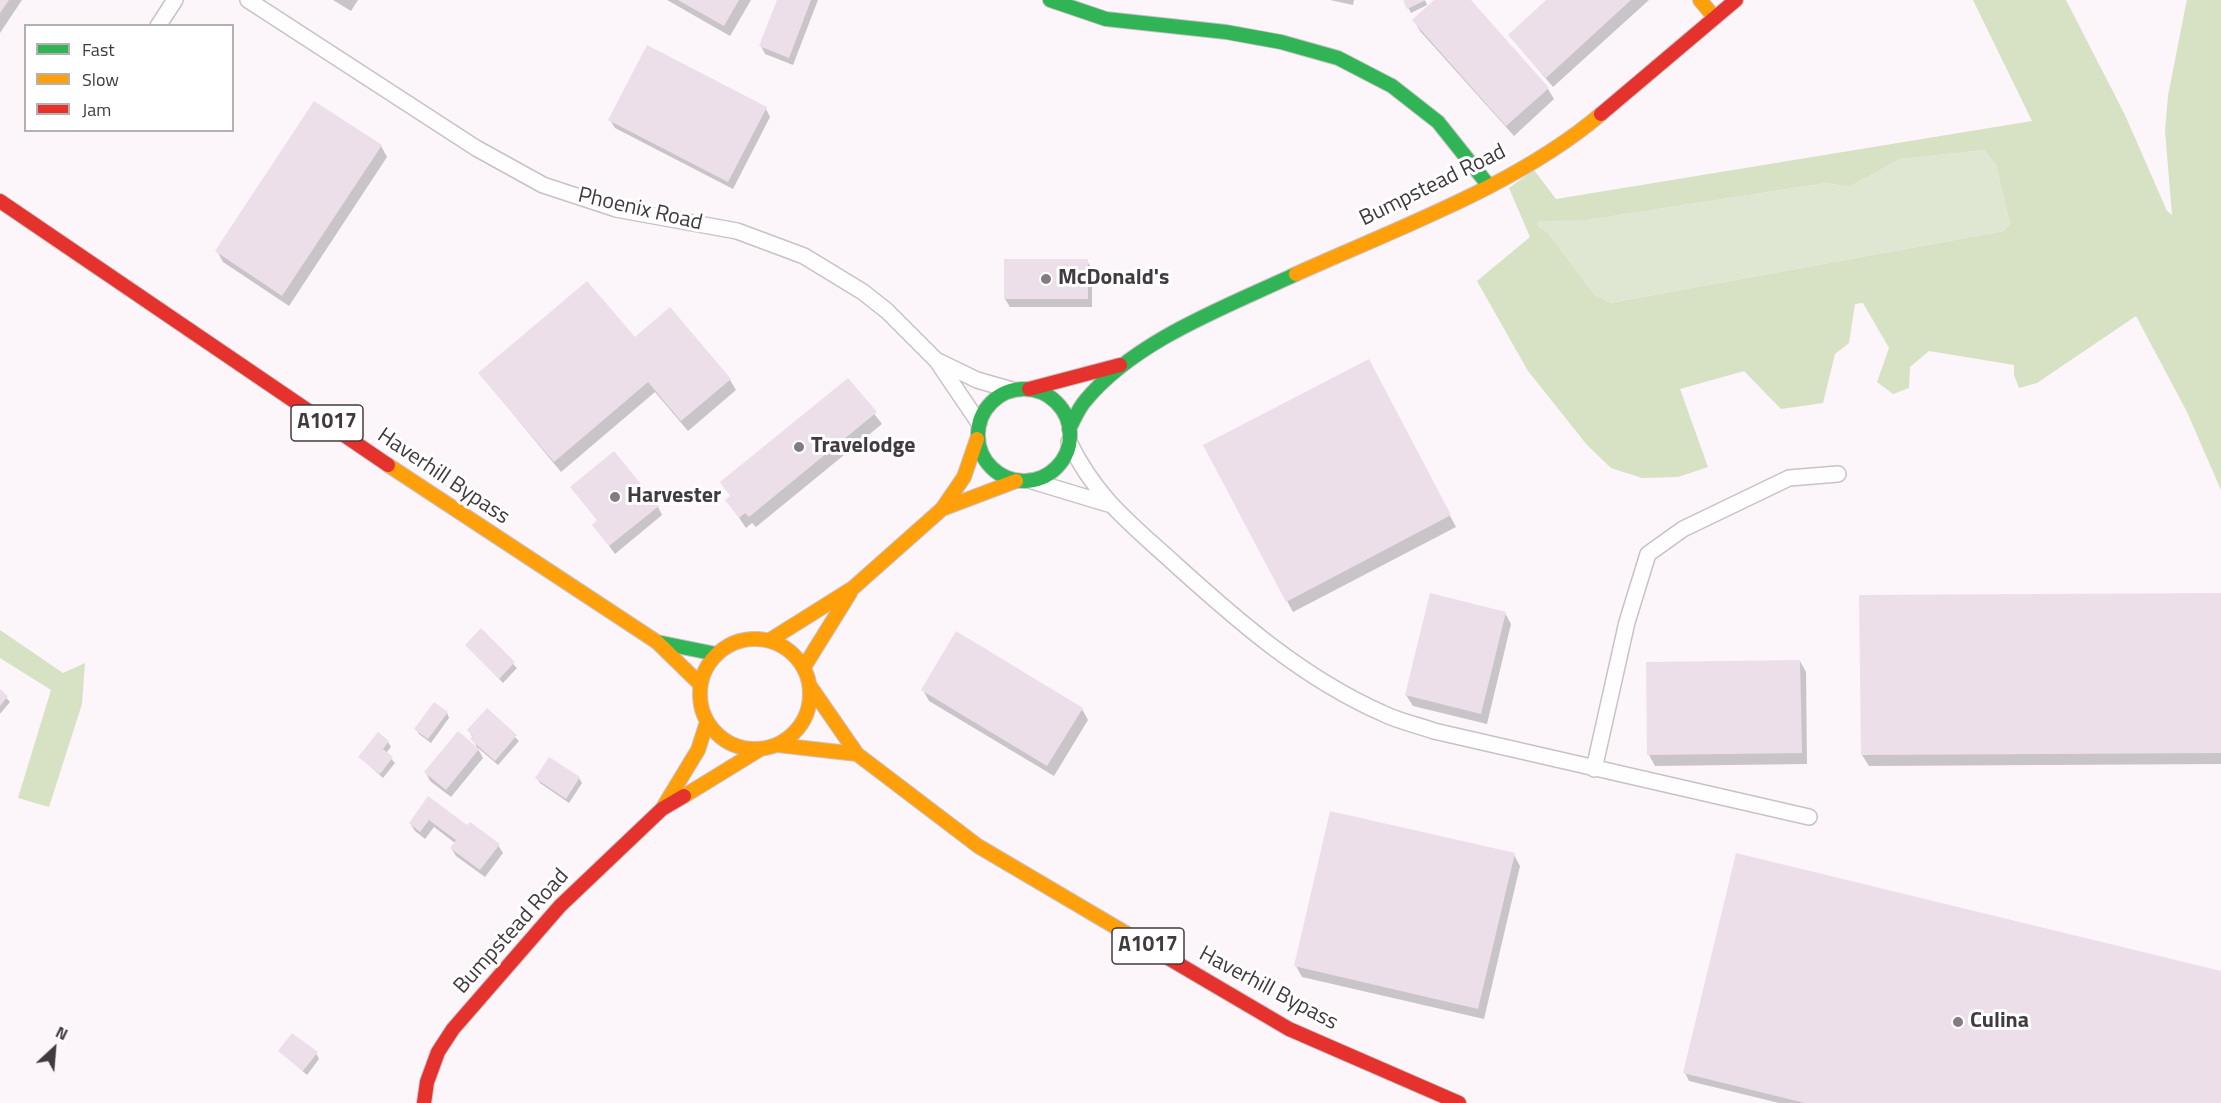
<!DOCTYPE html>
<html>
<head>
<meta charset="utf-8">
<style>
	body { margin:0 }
	#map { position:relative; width:2221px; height:1103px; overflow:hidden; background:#fcf5fa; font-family:"Titillium Web",sans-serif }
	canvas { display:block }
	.legend { position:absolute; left:24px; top:24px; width:210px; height:108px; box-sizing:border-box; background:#fff; border:2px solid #b3b1b2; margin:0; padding:8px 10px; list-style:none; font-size:18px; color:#413b3f }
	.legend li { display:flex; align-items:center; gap:12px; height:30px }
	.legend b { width:30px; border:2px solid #b3b1b2 }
	.north { position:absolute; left:24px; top:1019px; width:60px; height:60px; -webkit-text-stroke:4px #fff; paint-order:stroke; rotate:26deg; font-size:16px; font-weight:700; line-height:24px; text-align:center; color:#413b3f }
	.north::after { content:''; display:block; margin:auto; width:21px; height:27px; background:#413b3f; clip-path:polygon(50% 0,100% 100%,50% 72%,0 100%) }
</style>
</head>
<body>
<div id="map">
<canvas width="2221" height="1103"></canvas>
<ul class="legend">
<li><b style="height:8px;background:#30b455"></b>Fast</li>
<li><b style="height:8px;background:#ff9f0a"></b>Slow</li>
<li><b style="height:8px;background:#e5322d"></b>Jam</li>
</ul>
<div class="north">N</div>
</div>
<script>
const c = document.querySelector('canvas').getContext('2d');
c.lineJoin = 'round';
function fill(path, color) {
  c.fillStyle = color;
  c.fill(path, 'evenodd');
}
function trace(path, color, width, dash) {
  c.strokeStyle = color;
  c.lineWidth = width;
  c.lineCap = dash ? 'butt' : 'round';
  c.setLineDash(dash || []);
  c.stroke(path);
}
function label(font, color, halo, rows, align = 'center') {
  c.font = font + ' "Titillium Web",sans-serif';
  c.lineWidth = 6;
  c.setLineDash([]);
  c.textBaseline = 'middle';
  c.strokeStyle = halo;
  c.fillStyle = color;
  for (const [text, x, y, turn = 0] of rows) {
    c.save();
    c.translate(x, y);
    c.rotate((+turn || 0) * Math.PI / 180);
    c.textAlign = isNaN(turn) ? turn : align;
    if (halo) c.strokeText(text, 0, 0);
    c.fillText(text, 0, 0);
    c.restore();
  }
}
fill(new Path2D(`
	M1984,150l12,15 14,59 -6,7 -394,72 -16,-9 -46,-61 -10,-7 1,-6h48l239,-37 23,4 51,-28z`), '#dfe7d2');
fill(new Path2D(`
	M1973,0h93l59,115 42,96 5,4 -7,-84 3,-35 18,-92 1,-4h34v490l-34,-78 -51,-96 -99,67 -18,5 -5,-13v-10l-85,-14 -19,16 -1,21 -16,6 -16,-12 12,-34 -26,-45 -8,1 -6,39 -14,11 -12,49 -42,6 -37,-38 -64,18 28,78 -30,10 -36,1 -31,-10 -24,-23 -59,-74 -51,-90 53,-44 -21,-49 25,-18 22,29 476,-78zM1984,150l12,15 14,59 -6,7 -394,72 -16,-9 -46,-61 -10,-7 1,-5 48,-1 239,-37 23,4 51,-28z
	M0,630l63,43 22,-10 -3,41 -33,103 -31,-9 33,-108 -51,-32z`), '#d6e2c3');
fill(new Path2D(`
	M0,0h22l-22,33z
	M333,0h25l-7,11z
	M667,0h84l-21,36z
	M779,0h39l-25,65 -28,-11 -4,-8z
	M1330,0h24l-1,5z
	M1404,0h21l2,5 -16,8z
	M1436,0h33l79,89 6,10 -40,37 -94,-105 -6,-11z
	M1548,0h101l-96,87 -43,-51z
	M766,109l4,8 -37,72 -118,-61 -5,-8z
	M381,146l6,11 -98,149 -66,-44 -6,-11z
	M1087,261l5,8v38h-82l-5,-8z
	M635,339l95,41 6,10 -48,41 -33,-39 -94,80 -81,-98z
	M1374,372l82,155 -163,85 -6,-11z
	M848,380l34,44 -126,103 -4,-4 -6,5 -19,-28 4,-3 -9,-14z
	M572,488l86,19 4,8 -47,39 -21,-29 4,-4z
	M2221,594v170l-352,2 -7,-11 -1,-158z
	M1505,613l6,11 -24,100 -74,-18 -7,-11z
	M481,631l36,37 -14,15 -37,-38z
	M1800,661l6,11 1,92 -152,2 -6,-11z
	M923,690l159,19 6,11 -34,56 -125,-75z
	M0,691l10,11 -10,12z
	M487,710l32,31 -21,24 -21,-18 6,11 -32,39 -21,-16 -4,-8 51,-25 -8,-18z
	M447,713l2,5 -18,25 -12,-9 -3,-5z
	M388,742l3,5 -5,6 9,10 -12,15 -23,-21z
	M549,759l30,19 3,5 -13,20 -29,-20 -3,-5z
	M429,798l39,29 30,18 5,8 -18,24 -29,-21 -5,-8 4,-5 -21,-16 -9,12 -10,-8 -5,-8z
	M1514,855l6,11 -36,153 -182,-42 -6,-11z
	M2221,972v131h-442l-90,-22 -4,-8z
	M280,1051l36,2 3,6 -12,16z`), '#0003');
fill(new Path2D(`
	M0,0h9l-9,13z
	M678,0h61l-15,26z
	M777,0h34l-22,58 -30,-12z
	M1403,0h23l-19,9z
	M1434,0h37l78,88 -43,38 -94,-106z
	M1546,0h85l-85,78 -38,-43z
	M647,45l120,62 -39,75 -120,-62z
	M314,101l68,44 -100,151 -67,-45z
	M1004,259h84v40h-84z
	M587,281l48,56 35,-30 61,72 -50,42 -33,-39 -94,80 -76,-89z
	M1369,359l82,156 -165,87 -83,-157z
	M848,378l29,34 -128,105 -4,-4 -6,5 -14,-18 5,-4 -10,-14z
	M614,451l45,55 -50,40 -17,-21 5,-5 -27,-33z
	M1430,593l76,19 -25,102 -76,-19z
	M2221,593v160l-360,2 -2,-160z
	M481,628l34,34 -16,17 -34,-34z
	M956,631l127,77 -36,58 -126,-76z
	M1800,660l2,93 -155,2 -1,-93z
	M0,689l8,7 -8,10z
	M434,702l14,10 -20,27 -14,-10z
	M487,708l30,27 -22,26 -25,-22 3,-3 -6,-6z
	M458,731l21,18 -33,41 -22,-18z
	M378,732l11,9 -6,8 10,8 -13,17 -22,-17z
	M549,757l31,20 -14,22 -31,-21z
	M428,796l39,29 3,-3 30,22 -20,26 -30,-22 6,-8 -27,-20 -9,12 -11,-9z
	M1330,811l185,42 -37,156 -184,-43z
	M1736,853l485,118v132h-416l-122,-30z
	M292,1033l26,19 -15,19 -25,-20z`), '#eddfea');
const street = new Path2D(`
	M248,0l228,148 67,37 73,24 121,22 67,25 59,36 24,19 50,50 42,62
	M158,26l17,-26
	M940,362l37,18 35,10
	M1069,442c27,56 62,82 107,123 63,57 127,113 206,148 16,8 35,12 52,18l375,86
	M1032,481l76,23
	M1594,769l33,-147 21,-68 35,-25 106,-51 49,-4`);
const fast = new Path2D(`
	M1050,0l56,19 120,13 55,10 57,16 54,28 46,36 51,64
	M978 435a46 46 0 1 1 92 0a46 46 0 1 1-92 0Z
	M1069,429c5,-9 9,-20 16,-28 50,-61 141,-94 211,-127
	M657,642l59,12`);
const slow = new Path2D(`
	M1700,0l14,17
	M1296,274c99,-45 222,-89 305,-160
	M388,465l269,177 43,42
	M942,509l22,-32 13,-38
	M700 694a55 55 0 1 1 110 0a55 55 0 1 1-110 0Z
	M770,640l83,-52 89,-79 74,-28
	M804,667l46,-74
	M810,686l47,68 121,92 168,99
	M778,745l79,9
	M684,796l75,-46
	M664,806l34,-56 9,-28`);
const jam = new Path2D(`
	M1601,114l135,-114
	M0,201l388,264
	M1029,389l91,-24
	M1146,945l143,84 170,74
	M424,1103l3,-21 11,-30 15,-23 107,-123 102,-97 22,-13`);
trace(street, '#c8c2c6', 18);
trace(fast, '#c8c2c6', 16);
trace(slow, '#c8c2c6', 16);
trace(jam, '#c8c2c6', 16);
trace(street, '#fffefe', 15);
trace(fast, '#30b455', 14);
trace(slow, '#ff9f0a', 14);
trace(jam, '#e5322d', 14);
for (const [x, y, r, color] of [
	[1046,279,6,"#827c80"],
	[799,447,6,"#827c80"],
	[615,497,6,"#827c80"],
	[1958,1022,6,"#827c80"]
]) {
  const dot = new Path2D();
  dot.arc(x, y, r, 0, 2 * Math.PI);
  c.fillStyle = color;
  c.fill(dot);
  trace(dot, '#fff', 2);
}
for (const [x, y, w] of [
	[327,423,72],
	[1148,946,72]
]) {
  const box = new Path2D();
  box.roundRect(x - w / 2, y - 18, w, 36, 4.5);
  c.fillStyle = '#fff';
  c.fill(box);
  trace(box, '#413b3f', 1.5);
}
label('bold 21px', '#413b3f', null, [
	["A1017",327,423],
	["A1017",1148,946]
]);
label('22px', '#413b3f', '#fff', [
	["Bumpstead Road",1433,186,-26],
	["Phoenix Road",640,210,13],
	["Haverhill Bypass",443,477,34],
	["Bumpstead Road",512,932,-48],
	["Haverhill Bypass",1268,989,28]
]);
label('bold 22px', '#413b3f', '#fff', [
	["McDonald's",1058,279],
	["Travelodge",811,447],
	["Harvester",627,497],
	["Culina",1970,1022]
], 'left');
</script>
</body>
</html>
